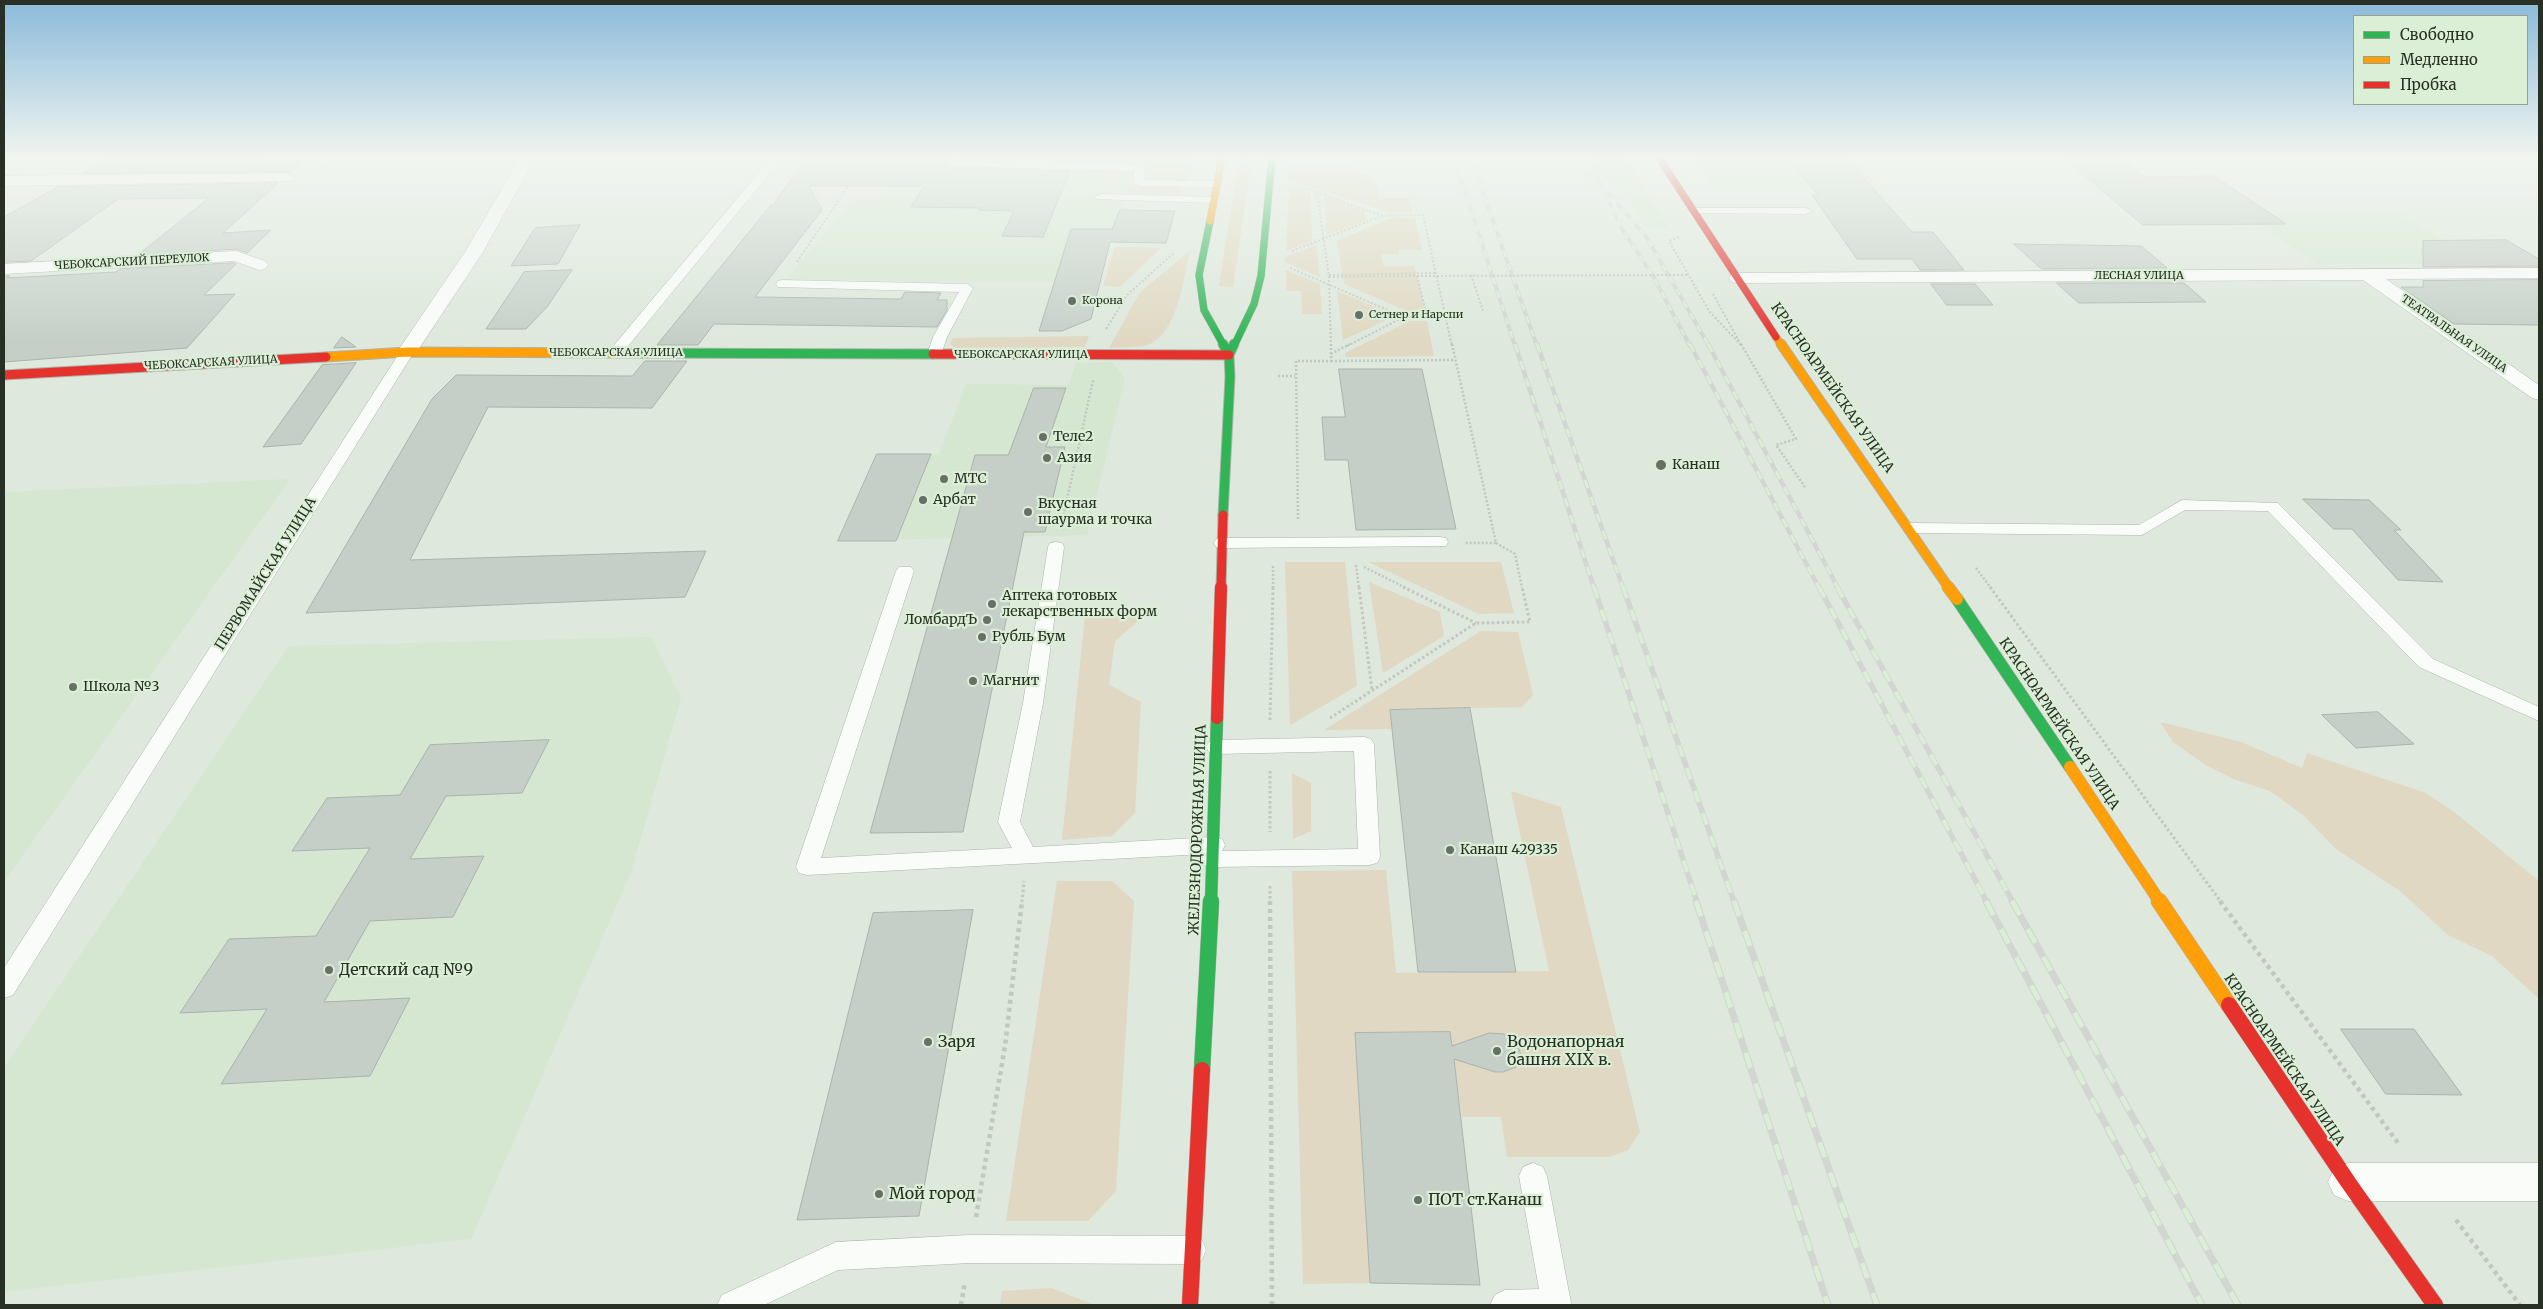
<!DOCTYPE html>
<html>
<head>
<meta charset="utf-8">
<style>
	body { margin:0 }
	#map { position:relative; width:2543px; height:1309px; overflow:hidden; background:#dee8dc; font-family:Merriweather,serif }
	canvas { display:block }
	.frame { position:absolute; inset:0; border:5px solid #283026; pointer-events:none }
	.legend { position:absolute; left:2353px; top:15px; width:175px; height:90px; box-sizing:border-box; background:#dbeed6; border:1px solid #93a290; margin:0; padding:6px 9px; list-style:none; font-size:15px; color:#283026 }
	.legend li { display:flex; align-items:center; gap:10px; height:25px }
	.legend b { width:25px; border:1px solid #93a290 }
</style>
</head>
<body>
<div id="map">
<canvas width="2543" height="1309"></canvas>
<div class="frame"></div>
<ul class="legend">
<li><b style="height:6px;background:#30b455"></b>Свободно</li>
<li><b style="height:6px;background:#ff9f0a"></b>Медленно</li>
<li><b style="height:6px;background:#e5322d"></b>Пробка</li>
</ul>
</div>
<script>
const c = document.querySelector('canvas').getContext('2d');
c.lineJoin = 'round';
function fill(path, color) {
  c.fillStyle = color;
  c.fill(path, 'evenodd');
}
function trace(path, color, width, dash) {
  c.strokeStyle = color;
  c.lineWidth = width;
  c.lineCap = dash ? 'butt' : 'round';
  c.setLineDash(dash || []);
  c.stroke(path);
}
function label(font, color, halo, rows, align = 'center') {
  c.font = font + ' Merriweather,serif';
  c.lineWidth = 4.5;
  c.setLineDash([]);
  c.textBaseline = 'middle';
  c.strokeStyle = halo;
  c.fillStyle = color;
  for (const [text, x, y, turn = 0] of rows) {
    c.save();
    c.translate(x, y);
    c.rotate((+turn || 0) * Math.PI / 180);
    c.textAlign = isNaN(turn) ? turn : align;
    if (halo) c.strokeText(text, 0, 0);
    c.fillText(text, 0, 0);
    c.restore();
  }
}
fill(new Path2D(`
	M911,158h284l-7,25 -57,-1 -38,100 -307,-2 65,-80h31z
	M1585,158h42l41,70h-22l-23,-40h-9z
	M1693,158h160l30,34 -169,-2z
	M2243,213l157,1 85,50h-168z
	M1112,362l13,16 -38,157 -249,6 39,-87h62l27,-70 103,1 7,-22z
	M290,479l-286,403v-390z
	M651,637l30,61 -50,174 -160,367 -467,53v-224l285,-422z`), '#d5e7d1');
fill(new Path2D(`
	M972,158h223l-7,25 -34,-1 -6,-4 3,-13 -169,-3z
	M1239,158h13l-19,129 -14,-1z
	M1288,164h58l30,18 3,16h31l2,14h-24l-100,-32z
	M906,167l209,2 19,5 -2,8h-25l2,-8 -207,-1z
	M1129,185l55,2 -2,8 -57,-2z
	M1289,186l22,6 1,49 -26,10z
	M1324,196l41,14 1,11 -39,14z
	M1391,218h24l7,32h-23v4h-18l3,12h30l12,46h-17l-65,-28 -7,-43z
	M1316,245l4,32 -35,-15v-5z
	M1115,247l46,1 -41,39 -17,-1z
	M1190,251c-6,26 -13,88 -46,95 -11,2 -24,1 -35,2l31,-56z
	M1286,270l34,14 2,30h-20l-1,-23h-15z
	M1337,291l48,20 2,9 -44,20z
	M1410,321h17l7,35 -88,1 -1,-4z
	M1089,336l-4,11 -130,1 -5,-4 3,-6z
	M1285,562h60l12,124 -67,39z
	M1368,562h133l13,51 -35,1z
	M1369,582l71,30 4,24 -61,37z
	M1085,616h59l-29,25 -6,44 32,17 -6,111 -23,23 -50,4z
	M1481,631l37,1 15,63 -11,12 -132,3 3,19 -69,1z
	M2160,722l81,20 61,26 5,-15 119,40 28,19 85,69v118l-47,-43 -44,-21 -48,-44 -64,-42 -33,-34 -33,-24 -34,-11 -29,-14 -34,-24z
	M1292,773l19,10v48l-18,8z
	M1511,791l50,16 79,325 -12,18 -19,7h-102l-6,-40h-39l-12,-85 -95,1 15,250 -67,1 -11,-413 94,-1 10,103 153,-2z
	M1057,881h55l22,20 -18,290 -28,30h-82z
	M1051,1288l44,17h-95l2,-14z`), '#e0d8c2');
const building = new Path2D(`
	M110,158h152l-4,2h46l-14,13h-207z
	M806,158h139l-2,6 7,4 120,3 -27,66 -41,-1 12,-25 -35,-1 1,-2 -69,-1 13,-21h-115l13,24 -67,87 146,2 4,-7 36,1 -4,7h10v10l-10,17 -223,-3 -16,21h-41l114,-140h2z
	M1787,158l61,3 64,71h21l31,38h-44l-8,-11h-55l-45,-64h6z
	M2064,158h55l25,19 70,-1 72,48 -143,1z
	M278,183l-55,50 48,-3 -24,23 -11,-4 -98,6 71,-57 -91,1 -87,62 -27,1v-45l54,-30z
	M1120,210l55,1 -9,32 -56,-1 -19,77 -29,12h-23l32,-102h41z
	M580,225l-22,39 -47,2 24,-38z
	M2506,240l33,19v7l-116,1v-26z
	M2014,244l127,2 26,22 -125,1z
	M234,263l2,1 -32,31 31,-1 -48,54 -183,14v-86h6l-3,2 109,-6 4,-3z
	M572,270l-25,37 -21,22h-40l38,-57z
	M2539,280v45l-85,-1 -53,-37h22v-6z
	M2057,283h127l22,19 -127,1z
	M1931,284h44l18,21h-46z
	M342,337l14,10 -22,1z
	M645,361h42l-35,47 -164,-1 -78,153 296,-9 -21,46 -379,16 126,-214 24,-24 176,1z
	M356,363l-55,81 -38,3 59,-82z
	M1339,369h83l34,160 -100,1 -8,-70h-23l-3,-43h23z
	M1034,388h32l-20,59h19l-20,85h-21l-61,300 -93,1 105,-378h33z
	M877,454h54l-35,87h-58z
	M2303,499l66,1 32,30h-7l49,52 -45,-2 -46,-51h-18z
	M1470,708l46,264h-98l-28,-262z
	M2378,712l36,32 -58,4 -34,-33z
	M549,740l-27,53 -76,3 -36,63 74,-3 -31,61 -83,4 -46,81 86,-4 -40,78 -149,8 46,-75 -87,4 49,-74 87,-3 54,-88 -78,3 35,-53 73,-3 30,-50z
	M973,910l-54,306 -122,4 76,-307z
	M2341,1029h73l48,66 -76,-1z
	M1450,1032l2,14 37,-13 15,1 13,9 4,12 -5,12 -13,5h-8l-41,-13 26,226 -110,-2 -15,-250z`);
fill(building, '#c5cfc8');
trace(building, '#a9b3ac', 1);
const lane = new Path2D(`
	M771,158h11l-162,198h-10l-2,-3 2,-3z
	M947,158l193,7 5,3v12l72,1 5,3 -5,3 -78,-1 -5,-3v-12l-184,-5 -5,-3z
	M1101,194l113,3 6,3 -6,3 -117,-4 -2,-2z
	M1695,208h111l6,3 -6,3 -115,-1v-4z
	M782,280l185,4 6,4 -26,49 -6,18 -7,4 -7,-4 6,-18 26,-45 -181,-5 -2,-3 2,-3z
	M407,348l7,4 -401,643 -9,3v-30l396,-616z
	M2182,500l96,3 155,156 106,48v14l-120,-54 -151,-156 -83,-1 -43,25 -232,-2 -8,-5 8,-5 229,2z
	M1440,537l6,1 2,4 -2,4 -224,2 -6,-1 -2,-4 2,-4 6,-1z
	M1056,542l6,1 2,4 -21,156 -23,119 13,25 181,-10 8,2 3,6 -3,6 136,-2 -4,-98 -138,3 -7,-2 -3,-5 3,-5 7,-2 148,-3 7,2 3,5 6,113 -3,6 -8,2 -156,2 -8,-2 -3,-6 3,-5 -398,21 -8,-2 -3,-6 100,-296 3,-4h12l3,4 -93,287 191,-10 -14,-26 25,-119 25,-156 2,-4z
	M1533,1163l10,4 4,9 24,127 -1,2h-80l5,-10 10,-5 34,-1 -20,-113 4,-9z
	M970,1235l222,1 10,4 4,10 -4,10 -10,4 -222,-1 -132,7 -74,35h-47l5,-10 114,-53z`);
const street = new Path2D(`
	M520,158h15l-52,94 -69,104h-14l-3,-4 68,-100z
	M287,173l8,5 -2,3 -289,5v-10z
	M236,251l29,10 3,4 -3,4 -6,1 -25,-9 -230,13v-10z
	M2539,268v10l-153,1 153,106v15l-7,-2 -169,-118 -625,3 -6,-1 -3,-4 3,-4 6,-1z
	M2348,1163h191v38h-191l-14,-6 -6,-13 6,-13z`);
const fastFar3 = new Path2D(`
	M1210,221l-11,54 5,35 20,36
	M1234,346l20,-42 7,-28 11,-118`);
const fastFar2 = new Path2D(`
	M618,353l315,1
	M1229,355l5,-11
	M1223,515l7,-138 -1,-22 -6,-11`);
const fastFar1 = new Path2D(`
	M1957,599l113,168
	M1211,902l6,-184`);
const fast = new Path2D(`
	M1202,1070l9,-169`);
const slowFar3 = new Path2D(`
	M1210,221l12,-63
	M1776,337l6,9`);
const slowFar2 = new Path2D(`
	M1781,344l168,244
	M326,357l81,-5 211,1`);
const slowFar1 = new Path2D(`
	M1948,587l9,12
	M2070,767l90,135`);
const slow = new Path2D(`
	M2159,901l70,104`);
const jamFar3 = new Path2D(`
	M1659,158l117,179`);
const jamFar2 = new Path2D(`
	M933,354l296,1
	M4,375l322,-18
	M1221,588l2,-73`);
const jamFar1 = new Path2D(`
	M1217,718l4,-131`);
const jam = new Path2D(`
	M2229,1005l119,177 87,123
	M1190,1305l12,-235`);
trace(lane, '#acb4aa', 1);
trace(street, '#acb4aa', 1);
trace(fastFar3, '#acb4aa', 8);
trace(fastFar2, '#acb4aa', 11);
trace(fastFar1, '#acb4aa', 13);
trace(fast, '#acb4aa', 17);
trace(slowFar3, '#acb4aa', 8);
trace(slowFar2, '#acb4aa', 11);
trace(slowFar1, '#acb4aa', 13);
trace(slow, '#acb4aa', 17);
trace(jamFar3, '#acb4aa', 8);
trace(jamFar2, '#acb4aa', 11);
trace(jamFar1, '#acb4aa', 13);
trace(jam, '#acb4aa', 17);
trace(new Path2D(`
	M309,171l41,-13
	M1295,185l22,7 12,85 2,69
	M1317,192l65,24
	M1679,237l-10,4 40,70 33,35
	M1292,251l90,-35 41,-1 29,131
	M797,262l70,-104
	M1290,268l114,49 41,-1
	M1329,275l106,-2
	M1471,275l12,36
	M1329,277l88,-1 9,36
	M1713,294l26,47
	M1106,329l21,-34 47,-42
	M1347,346l57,-29`), '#c3c6c2', 2, [2, 2]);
trace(new Path2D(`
	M1452,344l44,199h-32
	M1741,344l55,95 -20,6 29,42
	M1331,354l19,-10
	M1331,361l123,-1
	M1278,376h17
	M1298,519l-2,-158h35v-17
	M1062,523l31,-143
	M1496,543l19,11 7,34
	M1356,565l3,23
	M1364,567l42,21
	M1976,568l15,20
	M1273,588v-22`), '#c3c6c2', 2.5, [2, 2]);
trace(new Path2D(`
	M1359,587l13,103
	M1403,587l73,36
	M1990,587l231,315
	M1330,718l146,-95 54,-1 -8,-35
	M1270,720l3,-133
	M1270,771v61
	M1270,886v16
	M1022,902l2,-21`), '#c3c6c2', 3, [2.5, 2.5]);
trace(new Path2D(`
	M1270,901l2,404
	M2220,901l178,242
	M976,1217l29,-171 17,-145
	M2456,1220l64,85
	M961,1305l4,-23`), '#c3c6c2', 4.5, [4, 4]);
fill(lane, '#fafcfa');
fill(street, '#fafcfa');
trace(fastFar3, '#30b455', 7);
trace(fastFar2, '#30b455', 9);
trace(fastFar1, '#30b455', 12);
trace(fast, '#30b455', 16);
trace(slowFar3, '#ff9f0a', 7);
trace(slowFar2, '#ff9f0a', 9);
trace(slowFar1, '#ff9f0a', 12);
trace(slow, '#ff9f0a', 16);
trace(jamFar3, '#e5322d', 7);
trace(jamFar2, '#e5322d', 9);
trace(jamFar1, '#e5322d', 12);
trace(jam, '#e5322d', 16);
const railFar3 = new Path2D(`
	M1454,158l61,188
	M1471,158l66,188
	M1573,158l33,32 41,48 62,108
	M1589,158l10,22
	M1606,195l14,31 33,50 37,70`);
const railFar2 = new Path2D(`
	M1515,344l79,244
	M1537,344l86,244
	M1690,344l129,244
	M1708,344l130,244`);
const railFar1 = new Path2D(`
	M1594,587l103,315
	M1623,587l111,315
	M1819,587l168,315
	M1837,587l176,315`);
const rail = new Path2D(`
	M1696,901l132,404
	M1734,901l143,404
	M1986,901l216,404
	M2012,901l226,404`);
trace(railFar3, '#d2d5d2', 4);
trace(railFar2, '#d2d5d2', 4.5);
trace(railFar1, '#d2d5d2', 5.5);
trace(rail, '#d2d5d2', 7);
trace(railFar3, '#dbeed6', 2.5, [7]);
trace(railFar2, '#dbeed6', 3, [9]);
trace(railFar1, '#dbeed6', 4, [12]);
trace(rail, '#dbeed6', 5, [16]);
trace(new Path2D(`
	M1417,276l270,-1`), '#c3c6c2', 2, [2, 2]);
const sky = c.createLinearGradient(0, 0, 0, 342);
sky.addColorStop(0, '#8abada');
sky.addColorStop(0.46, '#f0f5ef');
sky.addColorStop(1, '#f0f5ef00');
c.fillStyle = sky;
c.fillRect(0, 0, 2543, 342);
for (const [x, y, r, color] of [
	[1072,301,5,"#687066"],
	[1359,315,5,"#687066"],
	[1043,437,5,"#687066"],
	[1047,458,5,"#687066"],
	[1661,465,6,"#687066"],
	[944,479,5,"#687066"],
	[923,500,5,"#687066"],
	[1028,512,5,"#687066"],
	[992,604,5,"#687066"],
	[987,620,5,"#687066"],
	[982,637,5,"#687066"],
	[973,681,5,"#687066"],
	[73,687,5,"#687066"],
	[1450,850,5,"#687066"],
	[329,970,5,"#687066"],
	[928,1042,5,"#687066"],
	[1497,1051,5,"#687066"],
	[879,1194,5,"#687066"],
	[1418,1200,5,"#687066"]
]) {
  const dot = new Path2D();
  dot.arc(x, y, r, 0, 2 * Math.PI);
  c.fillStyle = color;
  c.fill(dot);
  trace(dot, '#dbeed6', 2);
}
label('11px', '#283026', '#dbeed6', [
	["ЧЕБОКСАРСКИЙ ПЕРЕУЛОК",132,262,-3],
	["ЛЕСНАЯ УЛИЦА",2139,276],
	["ТЕАТРАЛЬНАЯ УЛИЦА",2454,334,35],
	["ЧЕБОКСАРСКАЯ УЛИЦА",616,353],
	["ЧЕБОКСАРСКАЯ УЛИЦА",1021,355],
	["ЧЕБОКСАРСКАЯ УЛИЦА",211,363,-3]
]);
label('11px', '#283026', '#dbeed6', [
	["Корона",1082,301],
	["Сетнер и Нарспи",1369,315]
], 'left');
label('14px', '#283026', '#dbeed6', [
	["КРАСНОАРМЕЙСКАЯ УЛИЦА",1832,388,55],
	["ПЕРВОМАЙСКАЯ УЛИЦА",266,574,-58],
	["КРАСНОАРМЕЙСКАЯ УЛИЦА",2059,724,56],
	["ЖЕЛЕЗНОДОРОЖНАЯ УЛИЦА",1198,830,-88],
	["КРАСНОАРМЕЙСКАЯ УЛИЦА",2284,1060,56]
]);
label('14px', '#283026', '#dbeed6', [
	["Теле2",1053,437],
	["Азия",1057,458],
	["Канаш",1672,465],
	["МТС",954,479],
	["Арбат",933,500],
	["Вкусная",1038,504],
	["шаурма и точка",1038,520],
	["Аптека готовых",1002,596],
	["лекарственных форм",1002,612],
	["ЛомбардЪ",977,620,"right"],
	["Рубль Бум",992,637],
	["Магнит",983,681],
	["Школа №3",83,687],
	["Канаш 429335",1460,850]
], 'left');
label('16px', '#283026', '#dbeed6', [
	["Детский сад №9",339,970],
	["Заря",938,1042],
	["Водонапорная",1507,1042],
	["башня XIX в.",1507,1060],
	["Мой город",889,1194],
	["ПОТ ст.Канаш",1428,1200]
], 'left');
</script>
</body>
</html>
